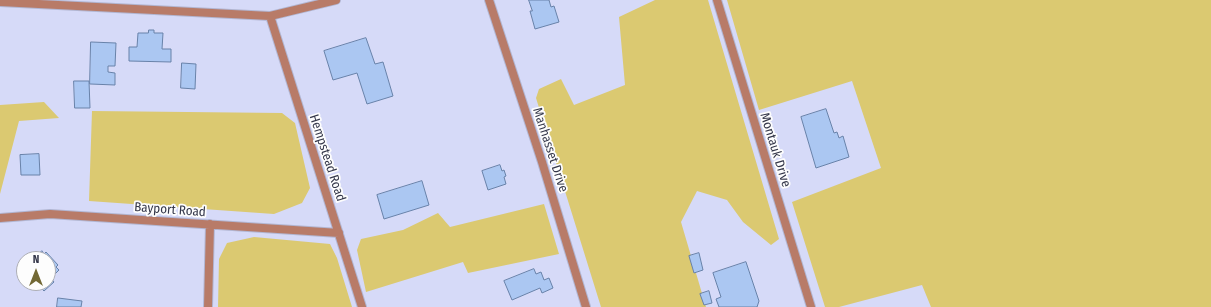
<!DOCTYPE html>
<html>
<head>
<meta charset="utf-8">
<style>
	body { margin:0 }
	#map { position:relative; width:1211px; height:307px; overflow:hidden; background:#d6daf8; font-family:"Fira Sans Condensed",sans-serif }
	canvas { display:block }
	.north { position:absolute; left:16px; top:251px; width:40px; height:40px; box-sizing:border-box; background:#fdfdfd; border:1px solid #adaeb5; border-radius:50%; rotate:0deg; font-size:11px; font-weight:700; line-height:16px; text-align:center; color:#34374a }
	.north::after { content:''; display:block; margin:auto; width:14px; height:18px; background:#726835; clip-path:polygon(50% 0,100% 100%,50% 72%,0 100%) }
</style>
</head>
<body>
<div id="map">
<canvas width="1211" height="307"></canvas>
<div class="north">N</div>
</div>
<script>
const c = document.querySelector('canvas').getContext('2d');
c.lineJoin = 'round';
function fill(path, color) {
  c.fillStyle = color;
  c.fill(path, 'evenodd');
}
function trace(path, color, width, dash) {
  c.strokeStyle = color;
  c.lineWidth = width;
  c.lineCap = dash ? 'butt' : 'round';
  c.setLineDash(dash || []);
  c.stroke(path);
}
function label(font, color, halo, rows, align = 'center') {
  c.font = font + ' "Fira Sans Condensed",sans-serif';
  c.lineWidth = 3.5;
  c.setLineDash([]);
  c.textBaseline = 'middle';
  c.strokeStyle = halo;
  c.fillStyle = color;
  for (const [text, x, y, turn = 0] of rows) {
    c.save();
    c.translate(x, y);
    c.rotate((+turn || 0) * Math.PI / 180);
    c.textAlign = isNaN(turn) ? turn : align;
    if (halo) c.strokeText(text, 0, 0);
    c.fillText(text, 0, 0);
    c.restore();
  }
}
fill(new Path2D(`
	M655,0h53l71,239 -8,6 -28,-23 -16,-22 -30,-9 -16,31 25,85h-105l-65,-209 3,-9 22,-10 13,26 51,-20 -6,-68z
	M727,0h484v307h-280l-9,-22 -83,22h-14l-33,-105 89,-34 -29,-87 -93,29z
	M44,102l15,16 -40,3 -19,73v-89z
	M92,111l190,2 13,10 15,65 -8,15 -28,11 -185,-13z
	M544,204l15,50 -91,19 -5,-11 -97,30 -9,-42 4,-11 42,-9 35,-17 12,14z
	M254,237l76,7 7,14 15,49h-134l1,-48 8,-16z`), '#dbc971');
const building = new Path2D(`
	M529,0h20l2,7 3,-1 5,16 -24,7 -5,-18h2z
	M149,30h5v3h9l-1,16h9v13l-42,-1v-14h8l1,-14h10z
	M366,38l9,26 8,-2 10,34 -26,8 -10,-31 -24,7 -9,-29z
	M91,42l25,1 -1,23h-7v6l7,1v12l-25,-1z
	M182,63l14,1 -1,25 -14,-1z
	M74,81h15l1,27h-15z
	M826,109l8,24 3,-1 2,6 4,-2 6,21 -33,11 -15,-51z
	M39,154l1,21h-19l-1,-20z
	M500,165l2,6 2,-1 2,6 -2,1 2,7 -18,6 -6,-19z
	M422,181l7,24 -45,14 -7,-24z
	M42,251l2,3 2,-2 12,13 -2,2 3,3 -5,5 -2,-2 -3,3 5,6 -10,9 -8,-8h12v-24l-13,-1z
	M699,253l4,17 -9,3 -5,-17z
	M746,262l13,39 -2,6h-38l-3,-8 5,-2 -8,-24z
	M534,269l2,5 5,-2 3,8 5,-2 4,10 -11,5 -2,-5 -28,12 -8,-19z
	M709,291l3,12 -8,2 -4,-11z
	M58,298l24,3 -1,6h-24z`);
fill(building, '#abc7f2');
trace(building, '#6882a9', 1);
const street = new Path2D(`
	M489,0l53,162 44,145
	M717,0l94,307
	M0,2l270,14 66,-16
	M270,16l92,291
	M0,218l50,-4 289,19
	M208,307l2,-83`);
trace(street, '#b2b6d2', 10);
trace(street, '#b87b68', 8);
label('13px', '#34374a', '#fdfdfd', [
	["Manhasset Drive",550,150,72],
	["Montauk Drive",775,150,73],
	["Hempstead Road",327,158,72],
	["Bayport Road",170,210,4]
]);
</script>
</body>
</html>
